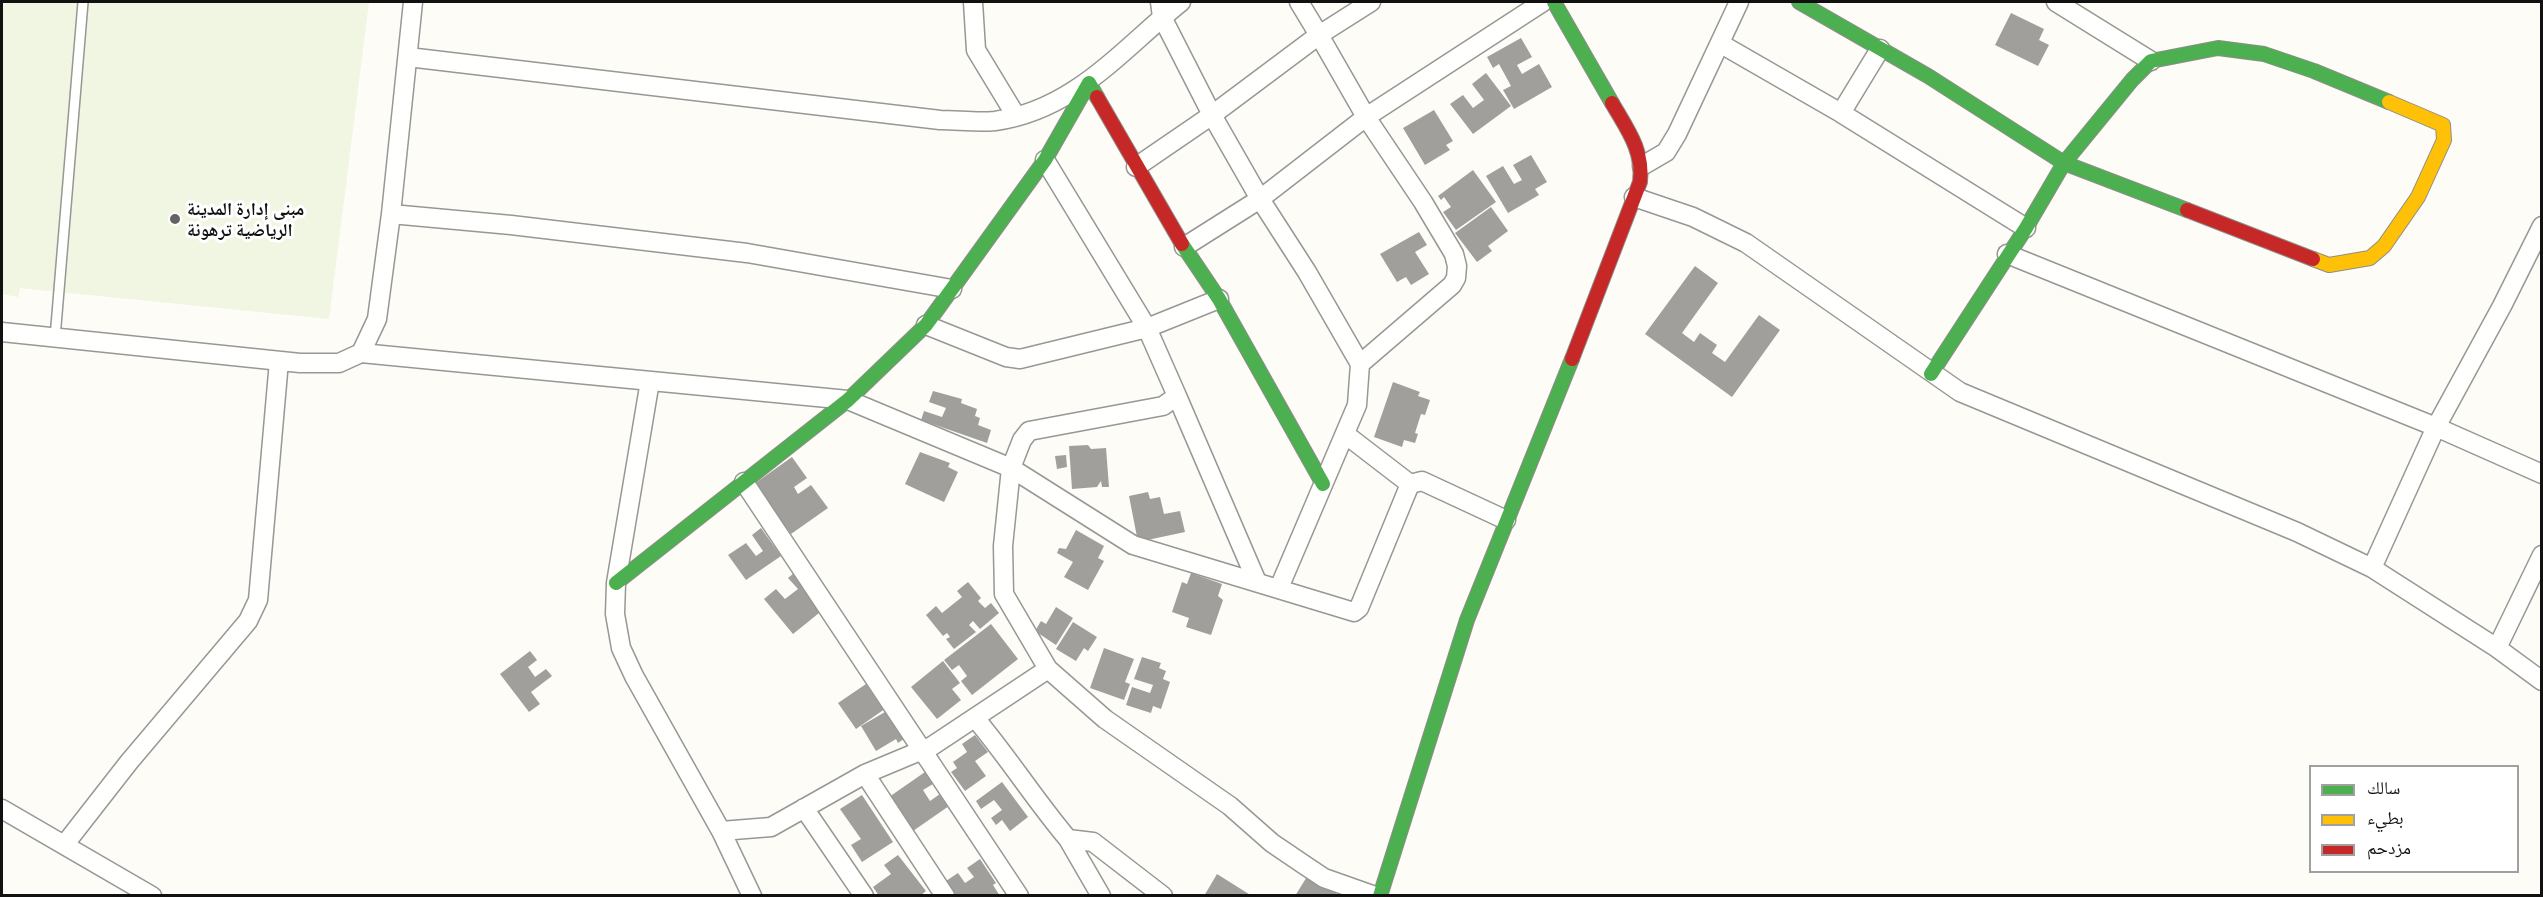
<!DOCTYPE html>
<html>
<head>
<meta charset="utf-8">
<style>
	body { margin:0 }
	#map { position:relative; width:2543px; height:897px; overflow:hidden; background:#fdfcf7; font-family:"Playfair Display","Noto Naskh Arabic",serif }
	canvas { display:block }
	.frame { position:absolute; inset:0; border:3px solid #111; pointer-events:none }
	.legend { position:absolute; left:2309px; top:765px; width:210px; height:108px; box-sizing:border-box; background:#fff; border:2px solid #a0a0a0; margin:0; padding:8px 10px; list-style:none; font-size:18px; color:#111 }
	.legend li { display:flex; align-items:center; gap:12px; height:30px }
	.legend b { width:30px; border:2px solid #a0a0a0 }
</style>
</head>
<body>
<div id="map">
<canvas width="2543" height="897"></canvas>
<div class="frame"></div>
<ul class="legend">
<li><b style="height:8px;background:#4caf50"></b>سالك</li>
<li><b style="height:8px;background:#ffc107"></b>بطيء</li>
<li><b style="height:8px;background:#c62828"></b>مزدحم</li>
</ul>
</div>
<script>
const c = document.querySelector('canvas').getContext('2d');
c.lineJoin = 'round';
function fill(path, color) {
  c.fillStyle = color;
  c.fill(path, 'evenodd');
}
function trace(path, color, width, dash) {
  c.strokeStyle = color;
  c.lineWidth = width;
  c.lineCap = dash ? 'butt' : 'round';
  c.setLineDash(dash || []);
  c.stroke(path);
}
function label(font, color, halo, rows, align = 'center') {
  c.font = font + ' "Playfair Display","Noto Naskh Arabic",serif';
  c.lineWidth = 6;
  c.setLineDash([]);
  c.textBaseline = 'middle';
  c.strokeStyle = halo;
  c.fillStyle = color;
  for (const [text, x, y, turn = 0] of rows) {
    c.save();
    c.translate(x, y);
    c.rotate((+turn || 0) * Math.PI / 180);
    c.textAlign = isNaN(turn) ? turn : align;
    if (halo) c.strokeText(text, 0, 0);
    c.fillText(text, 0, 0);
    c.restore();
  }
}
fill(new Path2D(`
	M2,2h367l-40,317 -309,-31 -2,9 -16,-3z`), '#f0f6e1');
fill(new Path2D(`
	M2011,13l33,16 -5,11 10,5 -11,21 -43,-21z
	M1521,38l11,19 -15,8 5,9 17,-10 13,23 -38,22 -11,-19 8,-4 -12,-22 -6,4 -6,-11z
	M1486,73l25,33 -38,28 -23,-30 13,-9 10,13 11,-8 -12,-16z
	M1434,110l19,31 -7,4 4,5 -25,15 -22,-37z
	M1531,155l16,27 -12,7 4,6 -31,18 -22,-37 17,-10 11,18 8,-4 -9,-15z
	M1473,170l23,32 -40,28 -13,-18 8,-5 -7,-10 -3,3 -3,-4z
	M1491,207l17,24 -20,15 4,5 -15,11 -22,-29z
	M1419,232l8,13 -12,7 14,22 -18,11 -5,-8 -9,5 -17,-28z
	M1695,266l23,17 -36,50 12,9 6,-9 17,12 -5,8 13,9 34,-47 21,15 -48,67 -87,-63z
	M1393,382l27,10 -2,4 12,4 -5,15 -4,-1 -6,19 3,1 -3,9 -11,-3 -2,7 -28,-10z
	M933,391l29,8 -1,4 16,6 -2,7 5,2 -2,7 13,5 -4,13 -66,-23 3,-9 18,6 4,-9 -17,-6z
	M1088,445l3,4 15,-1 3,39h-7l-1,-6 -4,6 -25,2 -3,-43z
	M920,452l30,11 -2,4 10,5 -14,30 -39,-18z
	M1066,455l1,12 -10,2 -2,-13z
	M792,457l15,21 -13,9 4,7 13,-9 17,23 -37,26 -37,-50z
	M1148,492l2,7 10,-2 4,17 16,-3 5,21 -47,10 -9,-46z
	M761,528l20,28 -35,24 -18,-25 18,-12 10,13 7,-5 -11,-16z
	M1076,530l28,16 -6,12 6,3 -16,29 -24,-13 9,-15 -16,-9 2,-5 7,1z
	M795,572l29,37 -31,25 -29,-35 12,-10 9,10 13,-10 -10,-11z
	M1191,573l31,11 -4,12 5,4 -12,35 -25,-8 3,-9 -17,-6 10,-30 5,2z
	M968,582l13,16 -3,3 7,7 6,-5 8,10 -19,16 -7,-8 -4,4 7,7 -22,17 -8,-10 4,-2 -3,-4 -4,3 -17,-21 10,-9 6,7 20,-16 -5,-6z
	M1056,607l17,11 -17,27 -21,-14 6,-10 5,3z
	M1073,622l24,15 -9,14 -4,-3 -8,13 -20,-12z
	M991,624l27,35 -46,36 -11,-14 6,-5 -8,-11 -7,5 -8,-10z
	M1104,648l30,11 -9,23 5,2 -6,16 -34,-12z
	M530,651l7,9 -9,7 7,10 11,-8 6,7 -21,16 9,12 -11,8 -29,-38z
	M1142,657l19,6 -2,5 7,3 -3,8 7,3 -9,27 -8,-3 -2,7 -25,-8 6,-18 18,6 3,-8 -19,-6z
	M943,661l17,22 -8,6 9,11 -24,19 -26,-32z
	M866,684l12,18 5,-4 6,8 -33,23 -18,-26z
	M885,712l5,7 5,-4 13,21 -10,7 -2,-4 -20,12 -15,-25z
	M975,735l13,17 -13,9 11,15 -21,15 -14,-19 6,-4 -4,-6 14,-10 -5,-8z
	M925,772l8,12 -10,6 7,11 10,-7 9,12 -36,25 -24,-34z
	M1002,782l26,35 -18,14 -8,-11 -6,5 -5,-7 11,-8 -8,-10 -13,9 -5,-8z
	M862,795l31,47 -31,20 -11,-17 10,-6 -21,-30z
	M898,855l28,36 -6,5h-41l-6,-9 18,-13 -7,-9z
	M980,859l16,24 -3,2 7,11h-44l-10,-15 12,-8 7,10 9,-6 -7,-9z
	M1217,874l35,22h-48z
	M1308,875l32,21h-45z`), '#a19f9c');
const lane = new Path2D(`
	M55,338l28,-336`);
const street = new Path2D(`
	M973,2l3,48 40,66
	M1160,2l2,15 50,98 48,84 47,73 53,92 -3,41 -78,183
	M2056,2l95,59
	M1721,44l120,69 185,115
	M408,57l532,63c18,0 37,3 55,1 80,-11 127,-72 186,-119
	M1841,113l39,-64
	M1642,166l24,-14 11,-18 62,-132
	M1136,167l76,-52 107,-80 -20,-33
	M1634,197l59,20 53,26 214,149 337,140 75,36 125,80 45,33
	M391,214l120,11 236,28 205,36
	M1184,247l76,-48 106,-82 177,-115
	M2007,254l429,173 106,47
	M926,325l80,32 14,2 127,-31 72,-29
	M2,332l298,31h39l22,-10 16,-34 14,-105 22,-212
	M361,353l487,47 163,68 11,-28 7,-9 134,-25 14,-10 -30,-68 -102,-168
	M1360,364l92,-79 4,-7 1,-12 -3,-12 -31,-52 -57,-85 -47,-82 52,-33
	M650,381l-34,202 -1,31 6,34 13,28 87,155 31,65
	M1177,396l80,186
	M1345,434l65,50
	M744,482l275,414
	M2372,568l64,-141 66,-121 40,-80
	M2497,648l45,-93
	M1048,669l-44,-75 -1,-48 8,-78 122,77 221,67 5,-4 51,-124 12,-3 84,39
	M975,718c33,39 60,82 93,121l25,3 70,54
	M865,774l80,122
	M804,808l60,88
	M2,809l150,87
	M721,831l50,-4 94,-53 67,-28 116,-77 57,50 125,87 42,37 31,21 21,14 51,18
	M1068,839l33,57
	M65,844l64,-82 119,-141 10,-21 21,-239`);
const fast = new Path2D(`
	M1554,2l58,101
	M1799,2l129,74 136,87 123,47
	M1182,244l37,55 104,185
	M1931,374l95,-146 38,-65 68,-83 19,-19 67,-13 46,6 50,17 75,31
	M616,583l232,-183 78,-75 119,-165 44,-77 8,14
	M1380,896l87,-276 105,-261`);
const slow = new Path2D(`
	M2313,259l16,6 41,-7 14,-12 34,-49 26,-57 -1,-15 -54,-23`);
const jam = new Path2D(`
	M1097,97l85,147
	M2187,210l126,49
	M1572,359l68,-177c4,-31 -13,-53 -28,-79`);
trace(lane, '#979795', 12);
trace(street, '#979795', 21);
trace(fast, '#8e8d8b', 16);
trace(slow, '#8e8d8b', 16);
trace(jam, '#8e8d8b', 16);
trace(lane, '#fffffe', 9);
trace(street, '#fffffe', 18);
trace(fast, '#4caf50', 14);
trace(slow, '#ffc107', 14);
trace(jam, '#c62828', 14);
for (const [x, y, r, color] of [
	[175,219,6,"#646362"]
]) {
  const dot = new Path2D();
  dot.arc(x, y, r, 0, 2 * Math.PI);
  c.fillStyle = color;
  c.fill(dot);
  trace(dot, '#fff', 2);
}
label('bold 18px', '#111', '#fff', [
	["مبنى إدارة المدينة",187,209],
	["الرياضية ترهونة",187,230]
], 'left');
</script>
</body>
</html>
